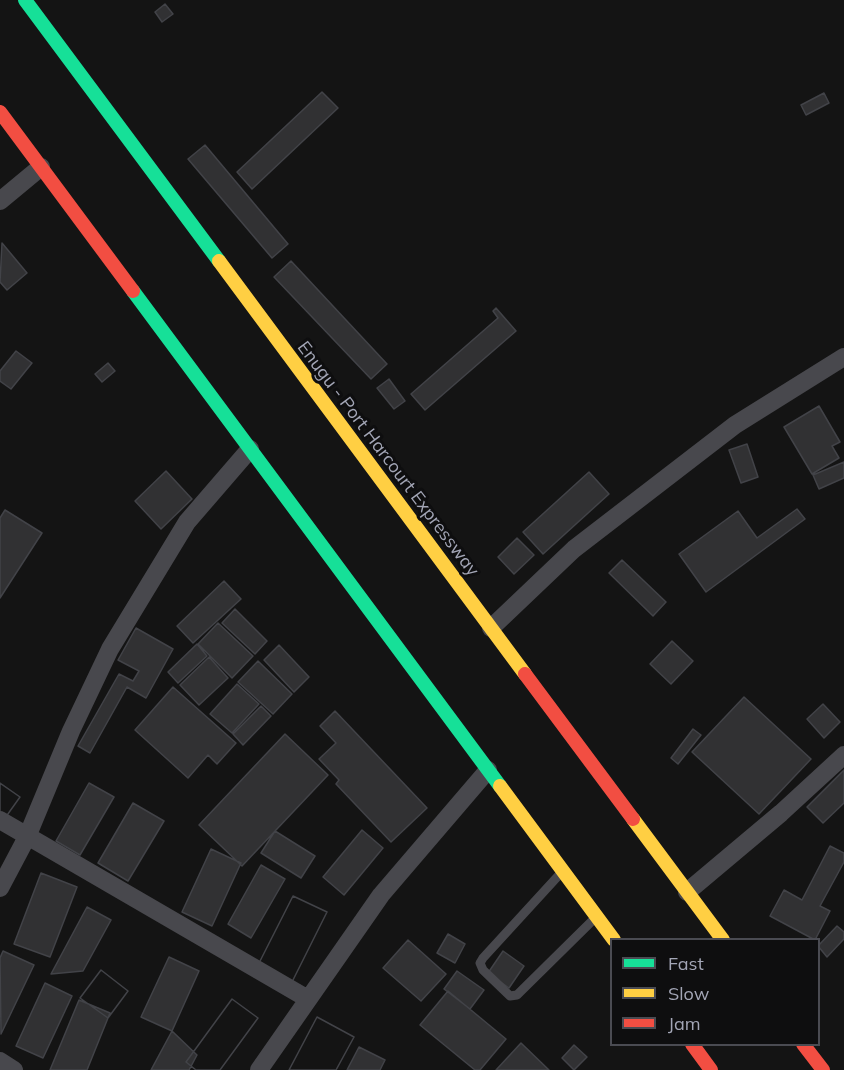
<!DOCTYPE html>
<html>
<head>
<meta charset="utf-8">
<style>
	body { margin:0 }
	#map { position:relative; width:844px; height:1070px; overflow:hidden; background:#141414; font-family:Mulish,sans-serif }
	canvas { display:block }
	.legend { position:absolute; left:610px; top:938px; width:210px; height:108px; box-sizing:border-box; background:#0e0e0f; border:2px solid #4a4b52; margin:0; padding:8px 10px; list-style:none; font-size:18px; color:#a3a6b6 }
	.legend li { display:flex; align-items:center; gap:12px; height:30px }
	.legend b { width:30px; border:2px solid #4a4b52 }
</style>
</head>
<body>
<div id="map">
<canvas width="844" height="1070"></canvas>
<ul class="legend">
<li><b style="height:8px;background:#16e098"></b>Fast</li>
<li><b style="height:8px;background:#ffcf43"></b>Slow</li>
<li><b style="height:8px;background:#f24e42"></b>Jam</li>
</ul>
</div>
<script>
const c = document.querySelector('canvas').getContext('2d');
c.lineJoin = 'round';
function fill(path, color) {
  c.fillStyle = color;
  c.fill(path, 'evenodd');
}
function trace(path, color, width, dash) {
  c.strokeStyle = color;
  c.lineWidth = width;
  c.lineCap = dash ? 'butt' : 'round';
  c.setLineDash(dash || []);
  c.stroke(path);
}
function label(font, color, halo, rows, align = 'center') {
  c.font = font + ' Mulish,sans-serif';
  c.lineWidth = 6;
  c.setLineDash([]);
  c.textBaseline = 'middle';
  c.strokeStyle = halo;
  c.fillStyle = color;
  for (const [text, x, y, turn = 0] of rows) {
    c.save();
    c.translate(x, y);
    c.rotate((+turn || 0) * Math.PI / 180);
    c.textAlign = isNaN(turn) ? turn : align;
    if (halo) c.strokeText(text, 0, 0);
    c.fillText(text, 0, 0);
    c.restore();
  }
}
const building = new Path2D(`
	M165,4l8,10 -11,8 -7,-10z
	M322,92l16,16 -86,81 -15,-17z
	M824,93l5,10 -23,12 -5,-10z
	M205,145l83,99 -16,14 -84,-99z
	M2,243l25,30 -20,17 -7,-8z
	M291,261l96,103 -16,15 -97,-102z
	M496,308l20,23 -91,79 -14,-16 87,-76 -5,-7z
	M16,351l16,12 -21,26 -11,-8v-10z
	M108,363l7,8 -13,11 -7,-8z
	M389,379l16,22 -11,8 -17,-21z
	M819,406l21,36 -8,4 7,12 -27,16 -28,-47z
	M747,444l11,33 -17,6 -12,-33z
	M844,462v16l-25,11 -6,-14z
	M166,471l26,28 -31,30 -26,-28z
	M589,472l20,22 -66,60 -20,-22z
	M797,509l8,10 -99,73 -27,-38 59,-43 19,27z
	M5,510l37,23 -42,65v-80z
	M517,538l17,17 -20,19 -16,-17z
	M622,560l44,42 -13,14 -44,-43z
	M224,581l17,18 -48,44 -16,-17z
	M235,609l32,32 -12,13 -33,-31z
	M218,623l35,33 -21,22 -34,-34z
	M136,628l37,21 -27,49 -19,-11 -37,66 -12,-7 41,-72 14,7 6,-10 -21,-11z
	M672,641l21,20 -22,23 -21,-20z
	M197,644l10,12 -29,27 -10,-11z
	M279,645l30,32 -15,15 -30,-32z
	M209,657l19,21 -29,27 -19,-20z
	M258,661l34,33 -19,20 -35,-32z
	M237,684l22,20 -27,29 -22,-19z
	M173,687l63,56 -19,21 -9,-9 -20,23 -53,-48z
	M744,697l67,62 -52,55 -67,-62z
	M823,704l17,18 -16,16 -17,-19z
	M261,706l10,10 -28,29 -10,-11z
	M335,711l92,97 -36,34 -55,-58 3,-4 -20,-21 17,-16 -16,-17z
	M693,729l8,6 -23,29 -7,-6z
	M285,734l43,41 -86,91 -43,-41z
	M844,770v33l-21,20 -16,-16z
	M0,783l20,14 -20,28z
	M0,783l20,14 -20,28z
	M89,783l25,14 -34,58 -24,-14z
	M133,803l31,18 -36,60 -30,-18z
	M362,830l21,18 -39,47 -21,-18z
	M275,831l40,25 -14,22 -40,-25z
	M830,846l14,7v9l-24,44 10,5 -15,29 -45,-24 14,-26 18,10z
	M211,849l30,14 -29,63 -30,-14z
	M261,865l24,14 -34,59 -23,-14z
	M41,873l36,14 -27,70 -36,-13z
	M293,896l34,16 -36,72 -34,-17z
	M293,896l34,16 -36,72 -34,-17z
	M87,907l24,13 -28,51 -32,3z
	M837,926l7,6v7l-17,18 -9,-11z
	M448,934l17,10 -10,19 -18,-10z
	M408,940l38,34 -25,27 -38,-33z
	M3,951l31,14 -33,69 -1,-76z
	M503,951l21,15 -15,22 -21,-15z
	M169,957l30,14 -27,60 -31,-14z
	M101,970l27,21 -20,27 -28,-20z
	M101,970l27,21 -20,27 -28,-20z
	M457,971l27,19 -14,19 -26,-20z
	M45,983l27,13 -29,62 -27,-12z
	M448,991l58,48 -26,31h-5l-55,-45z
	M232,999l26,19 -38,52h-24l-10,-8z
	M232,999l26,19 -38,52h-24l-10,-8z
	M79,1000l31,13 -23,57h-37z
	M317,1017l37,20 -18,33h-47z
	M317,1017l37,20 -18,33h-47z
	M172,1031l25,24 -8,15h-38z
	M521,1043l28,27h-53z
	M574,1045l13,12 -13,13 -12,-12z
	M359,1047l26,13 -5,10h-33z`);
fill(building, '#313133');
trace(building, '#424348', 1.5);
trace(new Path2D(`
	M559,875l-76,83 -3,5 3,7 27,26 7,-1 76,-75`), '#48484d', 9);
trace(new Path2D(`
	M0,201l41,-34
	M491,628l83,-79 161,-124 109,-68
	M0,820l308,179
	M0,888l27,-51 44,-106 39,-82 77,-127 63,-73
	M687,892l94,-79 63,-58
	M0,1061l14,9
	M259,1070l122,-175 107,-125`), '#48484d', 18);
trace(new Path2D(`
	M25,0l194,261
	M133,291l367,495`), '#16e098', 14);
trace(new Path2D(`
	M219,261l306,413
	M500,786l114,154
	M633,819l90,121`), '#ffcf43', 14);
trace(new Path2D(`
	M0,112l133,179
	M525,674l108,145
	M692,1044l19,26
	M803,1044l20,26`), '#f24e42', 14);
label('18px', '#a3a6b6', '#0e0e0f', [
	["Enugu - Port Harcourt Expressway",388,459,53]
]);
</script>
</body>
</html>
